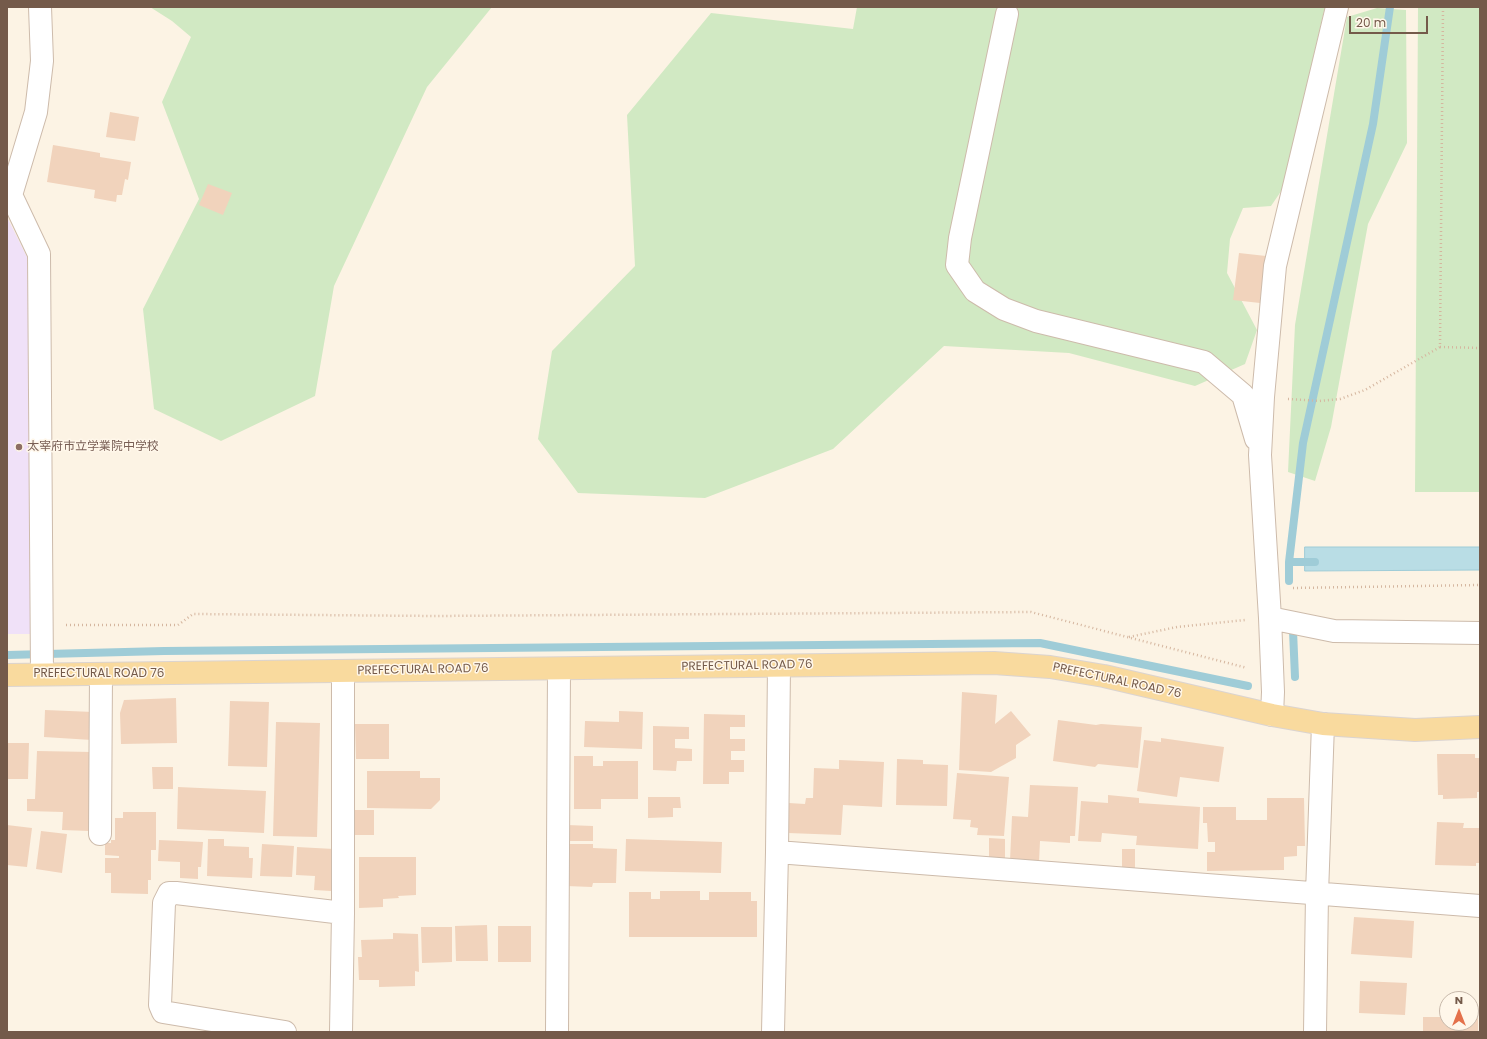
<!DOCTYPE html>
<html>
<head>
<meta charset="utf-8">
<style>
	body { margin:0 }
	#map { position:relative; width:1487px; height:1039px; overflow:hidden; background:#fcf3e4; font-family:Poppins,sans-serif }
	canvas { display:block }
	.frame { position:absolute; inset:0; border:8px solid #745a4a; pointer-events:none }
	.north { position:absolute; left:1439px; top:991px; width:40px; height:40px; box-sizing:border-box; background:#fff7ea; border:1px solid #c7b8aa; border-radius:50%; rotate:0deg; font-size:11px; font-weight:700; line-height:16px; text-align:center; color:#745a4a }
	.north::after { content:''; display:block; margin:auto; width:14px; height:18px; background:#e4714b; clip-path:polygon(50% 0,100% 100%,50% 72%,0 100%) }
	.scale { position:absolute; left:1349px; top:16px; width:79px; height:18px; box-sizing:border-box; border:2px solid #745a4a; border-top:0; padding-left:5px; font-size:12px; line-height:14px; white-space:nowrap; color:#745a4a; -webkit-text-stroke:3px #fff7ea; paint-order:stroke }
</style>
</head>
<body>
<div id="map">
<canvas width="1487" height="1039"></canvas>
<div class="frame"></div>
<div class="north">N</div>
<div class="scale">20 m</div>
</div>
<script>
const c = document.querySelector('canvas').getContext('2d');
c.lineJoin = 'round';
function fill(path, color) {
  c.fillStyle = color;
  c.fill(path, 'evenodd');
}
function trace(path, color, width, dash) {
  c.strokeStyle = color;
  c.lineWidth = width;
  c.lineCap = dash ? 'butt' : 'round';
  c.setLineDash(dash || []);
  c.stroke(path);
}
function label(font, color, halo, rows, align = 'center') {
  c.font = font + ' Poppins,"Noto Sans JP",sans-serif';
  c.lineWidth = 3;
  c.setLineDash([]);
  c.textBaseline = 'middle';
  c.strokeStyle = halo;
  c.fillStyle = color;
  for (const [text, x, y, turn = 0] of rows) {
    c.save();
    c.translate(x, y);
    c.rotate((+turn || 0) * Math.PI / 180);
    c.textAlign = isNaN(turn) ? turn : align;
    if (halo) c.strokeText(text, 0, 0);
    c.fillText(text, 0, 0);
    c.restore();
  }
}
fill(new Path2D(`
	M7,217l22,44 3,373h-25z`), '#f0e1f8');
fill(new Path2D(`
	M150,7h342l-65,80 -93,199 -19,110 -94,45 -67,-32 -11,-100 56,-110 -37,-97 29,-65 -19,-16z
	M857,7h468l-27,115 -12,62 -15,22 -28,2 -13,31 -3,34 30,57 -12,34 -50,22 -126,-33 -125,-7 -111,103 -128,49 -127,-5 -40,-54 14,-88 83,-85 -8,-151 84,-102 142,16z
	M1418,7h62v485h-65z
	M1377,8l29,2 1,133 -39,81 -37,203 -16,54 -27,-9 7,-147 52,-308z`), '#d1e9c3');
const water = new Path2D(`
	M1305,547h175v23l-175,1z`);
fill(water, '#b9dde5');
trace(water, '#9fccd7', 1);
trace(new Path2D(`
	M1289,562l14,-119 70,-319 17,-117
	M1289,581v-19h26
	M1293,631l2,46
	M7,655l157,-4 876,-8 208,43`), '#9fccd7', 8);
fill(new Path2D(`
	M110,112l29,5 -4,24 -29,-4z
	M53,145l47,8v4l31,5 -3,18 -3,-1 -3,16h-5l-1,7 -22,-4 1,-8 -48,-8z
	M208,184l24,9 -9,22 -24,-10z
	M1239,253l27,3 -6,47 -27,-3z
	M962,692l35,3 -2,29 16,-13 20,24 -15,10v13l-25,14 -32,-2z
	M176,698l1,45 -56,1 -1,-31 4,-13z
	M230,701l39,1 -2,65 -39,-1z
	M45,710l48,2 -1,28 -48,-3z
	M619,711l24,1 -1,37 -58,-2 1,-26 34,1z
	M704,714l41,1v12h-15v12h15v12h-14v9h13v12h-15v12h-26z
	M1058,720l38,5 5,-1 41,3 -4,41 -40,-4 -3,3 -42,-6z
	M276,722l44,1 -3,114 -44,-1z
	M355,724h34v35h-33z
	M653,726l36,1v12h-14v9l17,1v12h-15l-1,10 -23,-1z
	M1161,738l63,9 -5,35 -39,-5 -3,20 -40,-6 7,-51 17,2z
	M7,743h22l-1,36h-21z
	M37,751l55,1 -2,79 -28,-1 1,-18 -36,-1v-12h8z
	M1437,754h38v4h5v34h-3v6l-34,1v-4h-5z
	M574,756h19v10h10v-5h35v38h-37v10h-27z
	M897,759l26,1v4l25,1 -1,41 -51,-1z
	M839,760l45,2 -2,45 -39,-2 -2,30 -53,-2 1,-30 16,1 1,-6h7l1,-30 25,1z
	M152,767h21v22h-20z
	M367,771h53v7h20v22l-9,9 -64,-1z
	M957,773l52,4 -5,59 -27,-1 1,-7 -8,-1 1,-7 -18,-1z
	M1030,785l48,2 -3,49h-5v7l-30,-2 -1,21 -29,-1 2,-45 16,1z
	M178,787l88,4 -2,42 -87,-4z
	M1108,795l31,3v5l61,4 -2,42 -62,-4 1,-9 -35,-3 -1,9 -23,-1 3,-40 27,2z
	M648,797h32l1,11h-8v9l-25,1z
	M1267,798h37l1,48h-8v10l-13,1v13l-77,1v-19h8v-10h-7l-1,-19h-4v-16h33v13h31z
	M354,810h20v25h-21z
	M123,812h33v38h-5v30h-3v14l-37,-1v-20h-6v-15h14v-2l-14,-1v-12h6v-3h4v-22h8z
	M1437,822l27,1 -1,5h17v35h-4v3l-41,-1z
	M7,825l25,3 -5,39 -20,-2z
	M567,825l26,1v15h-26z
	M41,831l26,3 -5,39 -26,-4z
	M989,838l16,1v20h-16z
	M208,839h16v7l25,1v11h4l-1,20 -45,-2z
	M626,839l96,3 -1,31 -96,-2z
	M159,840l44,2 -2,25h-3v12l-18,-1v-16l-22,-1z
	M262,844l32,2 -2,31 -32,-1z
	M567,844h26v4l24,1 -1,34h-23l-1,4 -26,-1z
	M297,847l37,2 -3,42 -17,-1 1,-14 -19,-1z
	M1122,849h13v22h-13z
	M359,857h57v38l-18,1 1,2 -16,1v8l-24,1z
	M660,891h40v9h9v-8h42v9h6v36h-128v-45h22v7h9z
	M1354,917l60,4 -2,37 -61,-4z
	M487,925l1,36h-32l-1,-35z
	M498,926h33v36h-33z
	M421,927h31v35l-30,1z
	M393,933l25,1 1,38 -4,-1v15l-36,1v-7h-20l-1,-23h4l-1,-17 32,-1z
	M1360,981l47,2 -2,32 -46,-2z
	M1423,1017h24v6h24v-5h7v14h-55z`), '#f1d3bc');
const minor = new Path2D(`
	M40,7l2,54 -6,51 -25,83 28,59 3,420
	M1007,14l-47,224 -3,27 18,26 29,18 32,12 168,41 39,33 13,44
	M1270,618l64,13 146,2
	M1272,715l1,-23 -3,-74 -10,-163 3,-58 12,-131 62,-259
	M100,834l1,-160
	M777,852l703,54
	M285,1032l-122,-20 -3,-7 4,-102 5,-10h7l167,20
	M341,1032l2,-119v-242
	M557,1032l2,-363
	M773,1032l4,-180 2,-186
	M1315,1032l2,-138 6,-170`);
const major = new Path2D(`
	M7,675l987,-12 56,4 54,9 168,39 51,9 92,6 65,-3`);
trace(minor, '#cdbbab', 24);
trace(major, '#dbd4d0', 24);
trace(new Path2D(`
	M1443,7l-3,340 40,1
	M1288,399l31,2 21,-2 25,-9 75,-43
	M1293,588l187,-3
	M66,625h112l15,-11 242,2 596,-4 216,56
	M1129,637l48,-10 68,-7`), '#d5b69f', 2.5, [1, 3]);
trace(minor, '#fff', 22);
trace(major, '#f9da9e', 22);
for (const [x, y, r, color] of [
	[19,447,4,"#8d6e63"]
]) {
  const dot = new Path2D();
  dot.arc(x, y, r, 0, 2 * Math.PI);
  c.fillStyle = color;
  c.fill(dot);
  trace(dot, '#fff7ea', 1.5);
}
label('12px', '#785e54', '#fff7ea', [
	["太宰府市立学業院中学校",27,447]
], 'left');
label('12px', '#745a4a', '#fff7ea', [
	["PREFECTURAL ROAD 76",747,666,-1],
	["PREFECTURAL ROAD 76",423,670,-1],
	["PREFECTURAL ROAD 76",99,674],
	["PREFECTURAL ROAD 76",1117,681,12]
]);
</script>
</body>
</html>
